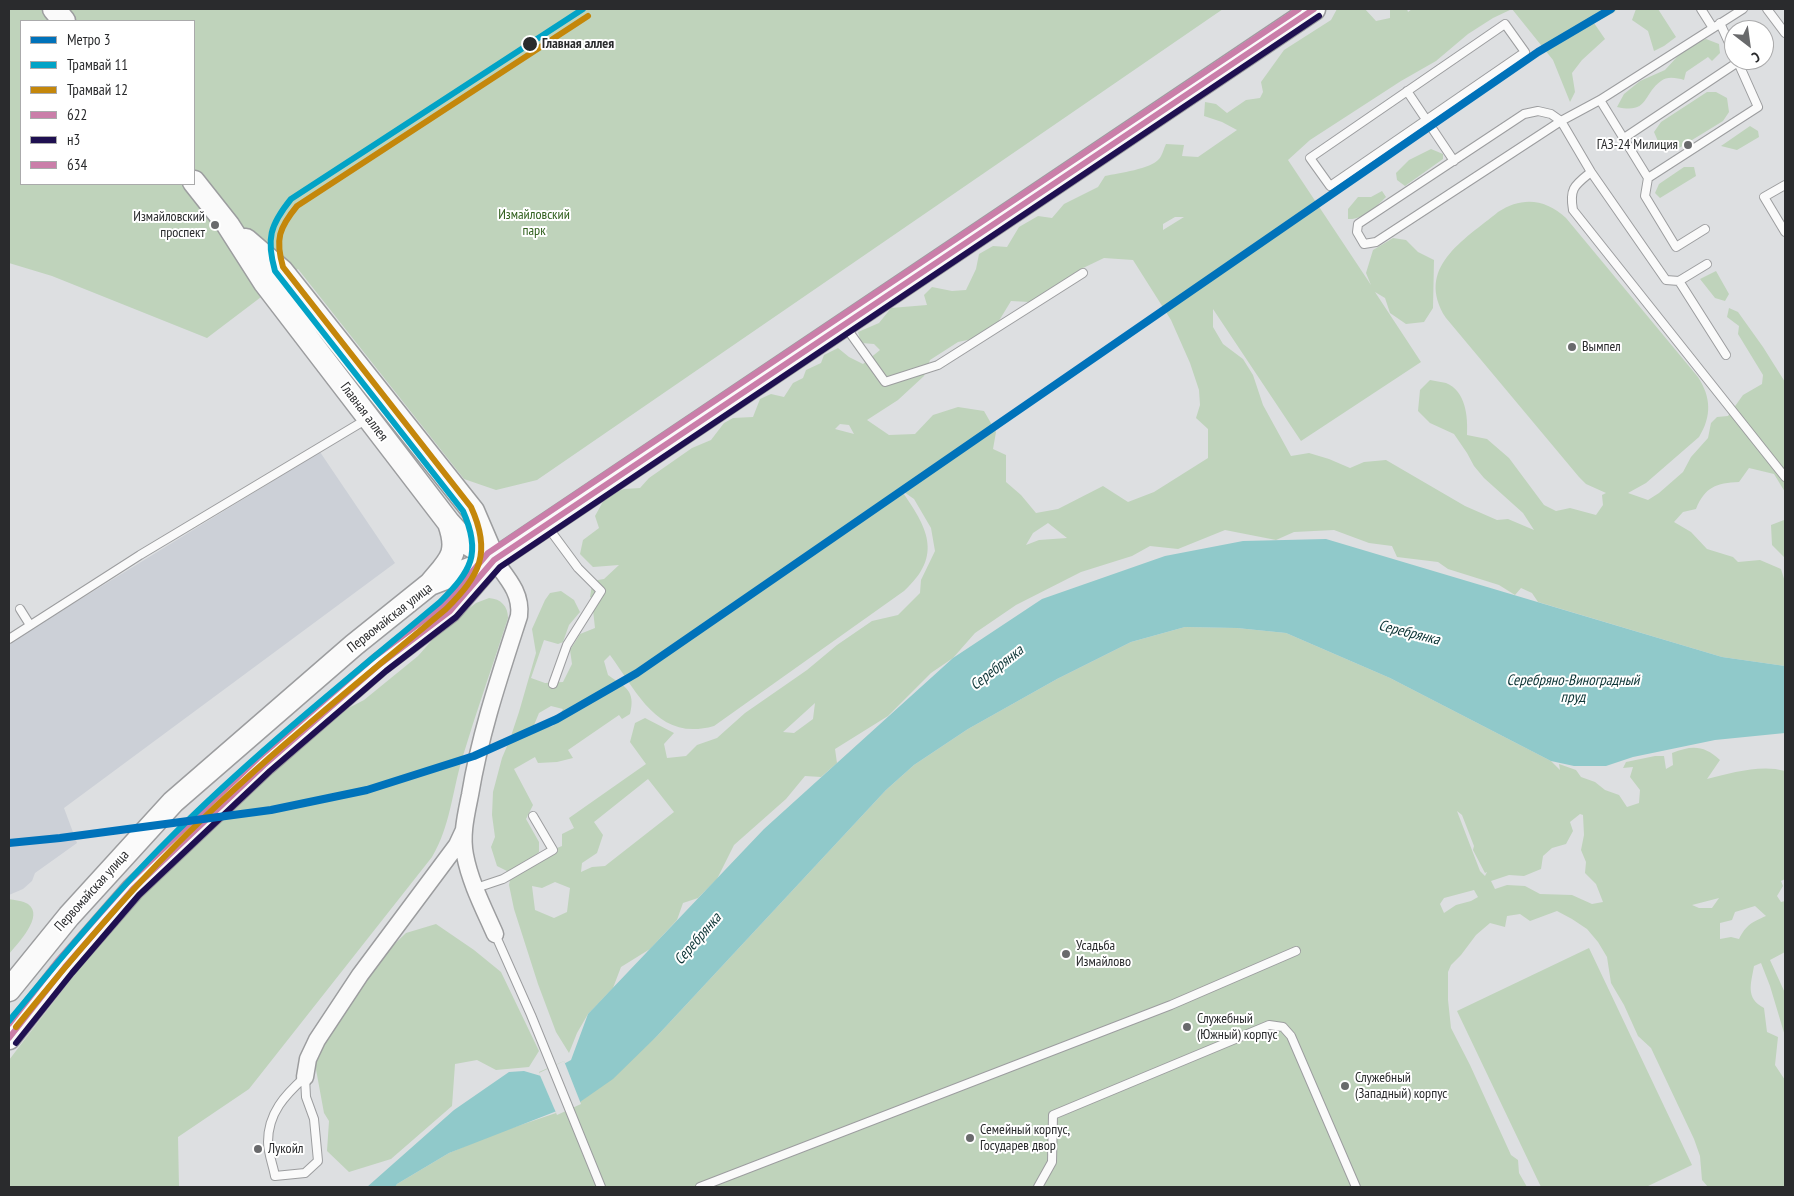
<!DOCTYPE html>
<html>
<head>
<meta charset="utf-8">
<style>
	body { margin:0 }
	#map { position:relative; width:1794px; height:1196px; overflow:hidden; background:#dddfe1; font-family:"PT Sans Narrow",sans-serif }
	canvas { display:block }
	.frame { position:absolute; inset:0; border:10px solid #2a2b2d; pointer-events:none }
	.legend { position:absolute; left:20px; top:20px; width:175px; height:165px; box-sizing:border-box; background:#fff; border:1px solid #aaaaab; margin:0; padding:6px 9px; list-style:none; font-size:15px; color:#2a2b2d }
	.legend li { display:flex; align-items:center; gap:10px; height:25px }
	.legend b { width:25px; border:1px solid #aaaaab }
	.north { position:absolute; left:1724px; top:20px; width:50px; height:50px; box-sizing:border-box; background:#fff; border:1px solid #aaaaab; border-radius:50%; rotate:150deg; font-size:14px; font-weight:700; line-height:20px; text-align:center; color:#2a2b2d }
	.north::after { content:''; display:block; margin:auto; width:18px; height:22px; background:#696a6c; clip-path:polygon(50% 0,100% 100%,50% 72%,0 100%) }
</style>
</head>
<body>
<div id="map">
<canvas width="1794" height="1196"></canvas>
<div class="frame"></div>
<ul class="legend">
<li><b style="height:6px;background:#0072ba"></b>Метро 3</li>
<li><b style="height:6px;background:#02a3c6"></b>Трамвай 11</li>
<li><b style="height:6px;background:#c4870b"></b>Трамвай 12</li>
<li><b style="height:6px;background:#ca7ea9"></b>622</li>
<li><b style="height:6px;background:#1f1051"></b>н3</li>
<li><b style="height:6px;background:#ca7ea9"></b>634</li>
</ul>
<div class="north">С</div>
</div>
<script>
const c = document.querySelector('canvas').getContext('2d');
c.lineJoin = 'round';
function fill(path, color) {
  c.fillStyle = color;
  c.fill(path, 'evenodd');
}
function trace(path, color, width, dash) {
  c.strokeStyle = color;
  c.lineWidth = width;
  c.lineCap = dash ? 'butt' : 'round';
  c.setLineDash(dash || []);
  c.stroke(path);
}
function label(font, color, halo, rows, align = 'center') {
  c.font = font + ' "PT Sans Narrow",sans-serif';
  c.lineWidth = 4;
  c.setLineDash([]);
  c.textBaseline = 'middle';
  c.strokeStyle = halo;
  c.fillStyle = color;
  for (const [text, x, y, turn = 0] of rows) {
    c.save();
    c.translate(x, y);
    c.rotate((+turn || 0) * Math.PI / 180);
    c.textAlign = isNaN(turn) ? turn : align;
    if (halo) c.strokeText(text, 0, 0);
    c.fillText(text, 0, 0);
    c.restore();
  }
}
fill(new Path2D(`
	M320,452l75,111 -331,245 13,35 -42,30 -3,8 -9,8 -14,6v-252z`), '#ccd0d7');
fill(new Path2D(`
	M9,9h1214l-686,471 -41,10 -32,-11 -166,-210 -91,69 -155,-62 -43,-13zM21,21h173v163h-173z
	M1337,9h28l11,12 14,-3v-9h17l1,3 4,-3h206l-5,4 -19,10 11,16 -23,21 -10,13 3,19 -5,10 -17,-42 -41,-51 -19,9 -25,16 -32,27 -35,20 -91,59 -22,20 83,125 -5,-12 7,-23 20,-12 13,2 12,12 16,8 -1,48 -9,14 -18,2 -16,-11 -5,-15 -10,-6 46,70 -120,79 -88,-132v18l10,17 20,15 10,16 10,30 28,51 18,-3 20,6 21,9 14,-6 22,-2 79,46 32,14 11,-1 26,11 -11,-17 -39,-35 -10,-12 -7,-13 -13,-19 -24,-11 -12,-12 2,-21 10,-10c5,1 11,2 16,3 20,8 22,34 21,52l20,4 22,19 35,47 12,6 14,-3 26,7 7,-10 -1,-10 4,-2 -20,-9 -7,-7 -133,-159c-32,-50 18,-78 52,-106 24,-16 48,-13 68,6l132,159c13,20 14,39 1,60l-53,46 -18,10 20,7 11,-7 24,-21 8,-15 17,-19 3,-15 6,-6 11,-1 15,-21 19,-11 1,-9 -25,-41 1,-8 -12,-9 2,-9 9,4 25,35 22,35v110l-11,-18 -25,-6 -10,14c-23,1 -34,5 -43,27l-13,3 -9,10 17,10 16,17 26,8 5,5 22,-2 21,9 4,13v84l-63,-9 -184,-55 -6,-9 -11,-5 -6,7 -16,-10 -51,-16 -10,-7 -41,-5 -5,-11 -23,-3 -35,-13 -40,2 -18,8 -51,-10 -47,19 -28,-3 -18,10 -51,16 -65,33 -41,28 -22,25 -22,15 -43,43 -53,33 2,14 -16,14 -16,-1 -19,23 -52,46 -17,34 -19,19 -15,5 -6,17 -27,29 -29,18 -8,21 -25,26 -11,19 -8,20 -13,-21 -18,-48 -24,-75 -5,-24 1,-5 -3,-9 -10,-5 -6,-19 4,-10 -3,-22 1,-23 9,-34 8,-19 9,-27 17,-59 -4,-24 13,-29 5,-7 11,-2 13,9 6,12 -11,13 -6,17 -5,2 -14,-4 -13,38 14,5 18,-1 9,-18 -2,-14 10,-16 15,-6 -2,-18 1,-11 -4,-2 2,-12 6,-5 6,-1 15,-14 -26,2 -13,-13 3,-14 16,-12 -4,-12 11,-20 18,-7 16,-1 9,-10 43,-30 19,-8 13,-17 9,-5 20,-1 7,-18 11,-5 13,3 9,-14 10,-5 3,-8 15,-7 3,-8 14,-7 11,9 14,7 17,-14 -6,-6 -13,-1 -3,-11 21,-9 12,-15 36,-3 -3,-10 8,-8 20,4 14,-1 10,-21 3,-15 14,-8 14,1 12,-20 19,-11 14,2 12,-14 34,-17 7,-11c14,-3 46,-7 54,-17 3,-3 5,-11 7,-15l18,1 -2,11 16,1 39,-27 -15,-8 -18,-6 1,-14 11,2 11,9 19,-13 14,-2 3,-6 -2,-10 23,-32 47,-30zM1175,217h9l-21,13v-6zM1104,258l29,2 38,60 19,43 9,27 1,15 -4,13 12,11v29l-54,34 -26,10 -25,-16 -45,23 -22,4 -15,-18 -15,-13v-27l-13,-6 3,-17 -12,-21 -26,-4 -25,8 -18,19 -26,1 -22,-15 31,-20 26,-24 6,-16 28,-18 19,-4 20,-14 14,-23 19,1 51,-33zM840,424l9,1 5,9 -19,-5zM901,490l13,9 17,29 4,23 -14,29 -1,13 -22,22 -26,6 -35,24 -30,25 -62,43 -28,25 -20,7 -11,11 -19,2 -3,-14 10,-11 -29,-15 -10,5 -5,19 16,22 -77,54 5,10 -12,6v12l-32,13 9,-7v-10l-13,-23 7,-14 -19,-36 21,-12 3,6 19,-1 16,-4 -5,-8 51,-35 3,4 8,-5c6,-24 -5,-27 -22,-39l-4,-14 6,-6c28,38 48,87 104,71l190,-135c40,-36 23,-64 -3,-101zM1048,523l19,15 -28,2 -13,5 7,-12zM815,703l-2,16 -19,14 -11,-1zM551,706l12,3 -10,17 -21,4 7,-17zM648,779l26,33 -69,54 -13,1 -11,5 1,-9 15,-10 6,-18 -9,-13zM555,882l15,6 -3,24 -13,6 -19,-8 -3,-24 10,2z
	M1636,9h22l18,28 -12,9 -10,5 -6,-20 -16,-11z
	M1706,39l13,5 1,9 -8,8 -4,-4 -22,15 -2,8c-7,-2 -17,-4 -23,1 -19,14 -12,33 -44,26l7,-13 16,-13 25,-11 22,-24z
	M1707,92h9l11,6 2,14 -6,9 -44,27h-8l-11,-2 -6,-14 7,-10z
	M1750,126l8,5 1,6 -22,13 -16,-4z
	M1431,149l12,5v5l-38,27 -8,-6 -1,-7 13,-13z
	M1684,167h10l2,9 -36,22 -5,-5 4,-9z
	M1382,191l4,6c-10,10 -23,23 -38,22v-10l10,-12h13z
	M1716,271l13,23 -4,7 -10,-3 -15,-19z
	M1784,520l1,1v37l-13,-13 -1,-20z
	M489,598c12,1 19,8 19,20 -15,47 -32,94 -46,141 -10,34 -12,68 -30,98l-183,232 -71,48 1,50h-170v-127l112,-146 212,-198 31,-16 54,-44 23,-26 35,-27z
	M1185,627l52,1 49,5 104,45 161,83 9,9 -1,-6 17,6 5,7 14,5 10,8 14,5 8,12 12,-4 1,-13 -10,-13 3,-10 -10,1 3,-6 29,-6h9l2,13 7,-4 -1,-12c20,-8 32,-8 48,7l-13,19c24,-6 54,-15 78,-8v108l-4,2 2,5 -6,10 4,6 4,-1v51l-15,8 15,33v43l-15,-50 -9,-23 -7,3c-3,18 -9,32 10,42l3,24 11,5 -3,28 10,15v107h-77l-6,-7 -2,-24 -6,-17 -43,-91 -13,-12 -14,-31 -13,-22 -4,-26 -9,-15 -11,-13 -15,-10 -15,-8 -27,10 -10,-7 -13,2 -2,11 -15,-4 -14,12 -15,20 -10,10 -3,7v28l3,28 19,37 41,90 7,5 1,13 8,14h-1132l2,-3 52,-31 45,-19 62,-21 -17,-41 25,-11 17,40 76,-65 229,-246 28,-25 54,-36 89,-50 74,-37zM1457,811l5,4 12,31 -1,4 12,23 2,-1 -2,4 -5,-5zM1580,814l3,1 1,20 -3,15 5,12 -1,11 11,11 7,18 -11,2 -20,-9 -32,-1 -15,-8 -18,-1 -12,4 -4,-8 18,-6 15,1 17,-7 2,-13 9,-8 14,-4 7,-13 -3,-9zM1474,890l4,7 -7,4 -15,4 -12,8 -4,-9 4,-6zM1719,898l-7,10h-13l-7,-3zM1755,906l11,10c-14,6 -20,9 -27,23l-8,-2 -11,2v-16l12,-3 3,-8z
	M9,899c5,1 14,2 19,5 17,12 -11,40 -19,50z
	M436,924l38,26 27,22 38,79 -10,16 -33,3 -19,-10 -22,4 -3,42 -61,53 -42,13 -22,-21 2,-30 -5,-8 -9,-49 15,-36 50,-70 26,-25z
	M1589,948l103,217 -46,22h-105l-84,-176z`), '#bfd3bb');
fill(new Path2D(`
	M1326,539l396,118 63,9v67l-70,7 -82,17 -27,9h-32l-23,-5 -161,-83 -104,-45 -49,-5 -52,-1 -54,15 -74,37 -89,50 -54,36 -28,25 -229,246 -44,43 -33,23 -131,51 -52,31 -2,3h-28l87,-77 55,-38 15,-1 17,5 30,-16 17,-46 176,-185 189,-171 89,-59 123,-43 78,-15z`), '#90c9ca');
fill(new Path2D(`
	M564,1061l17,43 -24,11 -18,-42z`), '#dddfe1');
const lane = new Path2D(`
	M1701,9l12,19
	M1767,9l18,24
	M1720,23l14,31
	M1505,24l20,28 -195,134 -20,-28z
	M1407,91l47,70
	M1600,100l48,78 110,-71 -21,-47
	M1624,138l114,-76
	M1591,172c-16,13 -22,16 -18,38l212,267
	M1648,178l-3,18 31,51 29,-18
	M1785,185l-21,12 21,35
	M1707,264l-28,17 -13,-1 -75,-108 -30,-51 -10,-7 -13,-3 -14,3 -166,110 -1,8 7,12 12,-2 185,-121 39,-21 143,-91
	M1679,281l47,74
	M845,326l40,56 53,-17 145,-92
	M547,526l31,42 23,23 -34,54 -14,39
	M20,609l10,16
	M9,639l131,-84 227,-136
	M476,888l27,-9 50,-29 -20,-34
	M495,934l36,81 70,172
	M305,1077l1,20 8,22 4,42 -13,12 -30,3c-2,-11 -7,-23 -7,-34 0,-29 17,-47 37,-65z
	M700,1187l471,-182 125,-54
	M1038,1187l14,-25 1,-47 216,-90 14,2 8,9 65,151`);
const street = new Path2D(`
	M494,560c13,18 28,33 25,56 -19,59 -39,118 -49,179 -4,20 -9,40 -5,60 5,27 19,54 30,79
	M305,1077l3,-18 9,-19 43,-65 97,-130 7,-15`);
const secondary = new Path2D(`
	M54,9l10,12
	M194,182l34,43 37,58 184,240 19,21 26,16
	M246,240l36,31 191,240 21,49
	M431,583c19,-23 29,-29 18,-60
	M9,990l60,-74 104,-114 181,-157 76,-61 63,-24
	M9,1038l56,-71 68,-78 131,-124 116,-101 70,-53 44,-51 820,-551`);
trace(lane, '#9c9d9f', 10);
trace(street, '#9c9d9f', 19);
trace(secondary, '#9c9d9f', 25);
trace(lane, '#fafafa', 8);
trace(street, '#fafafa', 16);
trace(secondary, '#fafafa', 22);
trace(new Path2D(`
	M9,1038l56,-71 68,-78 131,-124 116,-101 70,-53 44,-51 820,-551`), '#ca7ea9', 6);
trace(new Path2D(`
	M16,1043l56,-70 67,-78 131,-124 116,-100 70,-54 44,-50 819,-551`), '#1f1051', 6);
trace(new Path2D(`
	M9,1024l49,-63 69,-78 131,-125 116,-101 70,-52 44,-52 811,-544`), '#ca7ea9', 6);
trace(new Path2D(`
	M9,1021c51,-62 103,-125 160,-182 85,-85 179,-160 271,-237 31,-31 42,-48 23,-91l-188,-240c-9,-32 -5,-46 16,-72l292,-190`), '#02a3c6', 6);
trace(new Path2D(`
	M16,1027c51,-63 103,-125 160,-182 84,-84 178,-159 270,-236 34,-34 46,-56 25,-102l-188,-240c-8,-28 -4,-39 14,-61l291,-190`), '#c4870b', 6);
trace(new Path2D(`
	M9,843l51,-5 211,-28 96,-20 107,-34 83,-37 80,-46 901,-621 73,-43`), '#0072ba', 8);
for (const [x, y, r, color] of [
	[530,44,8,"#2a2b2d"],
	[1688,145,5,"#696a6c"],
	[215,225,5,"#696a6c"],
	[1572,347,5,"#696a6c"],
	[1066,954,5,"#696a6c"],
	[1187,1027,5,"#696a6c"],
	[1345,1086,5,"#696a6c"],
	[970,1138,5,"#696a6c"],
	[258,1149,5,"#696a6c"]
]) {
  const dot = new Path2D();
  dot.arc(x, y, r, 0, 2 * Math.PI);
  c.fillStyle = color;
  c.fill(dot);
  trace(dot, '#fff', 2);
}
label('bold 14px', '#2a2b2d', '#fff', [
	["Главная аллея",542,44]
], 'left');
label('14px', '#2a2b2d', '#fff', [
	["ГАЗ-24 Милиция",1678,145,"right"],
	["Измайловский",205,217,"right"],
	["проспект",205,233,"right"],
	["Вымпел",1582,347],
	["Усадьба",1076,946],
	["Измайлово",1076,962],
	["Служебный",1197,1019],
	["(Южный) корпус",1197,1035],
	["Служебный",1355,1078],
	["(Западный) корпус",1355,1094],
	["Семейный корпус,",980,1130],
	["Государев двор",980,1146],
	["Лукойл",268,1149]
], 'left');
label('14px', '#305f1d', '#fff', [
	["Измайловский",534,215],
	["парк",534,231]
]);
label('14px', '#2a2b2d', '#fff', [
	["Главная аллея",364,412,53],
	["Первомайская улица",390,618,-38],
	["Первомайская улица",92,891,-48]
]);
label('italic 15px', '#0d3536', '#fff', [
	["Серебрянка",1409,633,14],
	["Серебрянка",997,668,-38],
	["Серебряно-Виноградный",1573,681],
	["пруд",1573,698],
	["Серебрянка",698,939,-49]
]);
</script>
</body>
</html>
